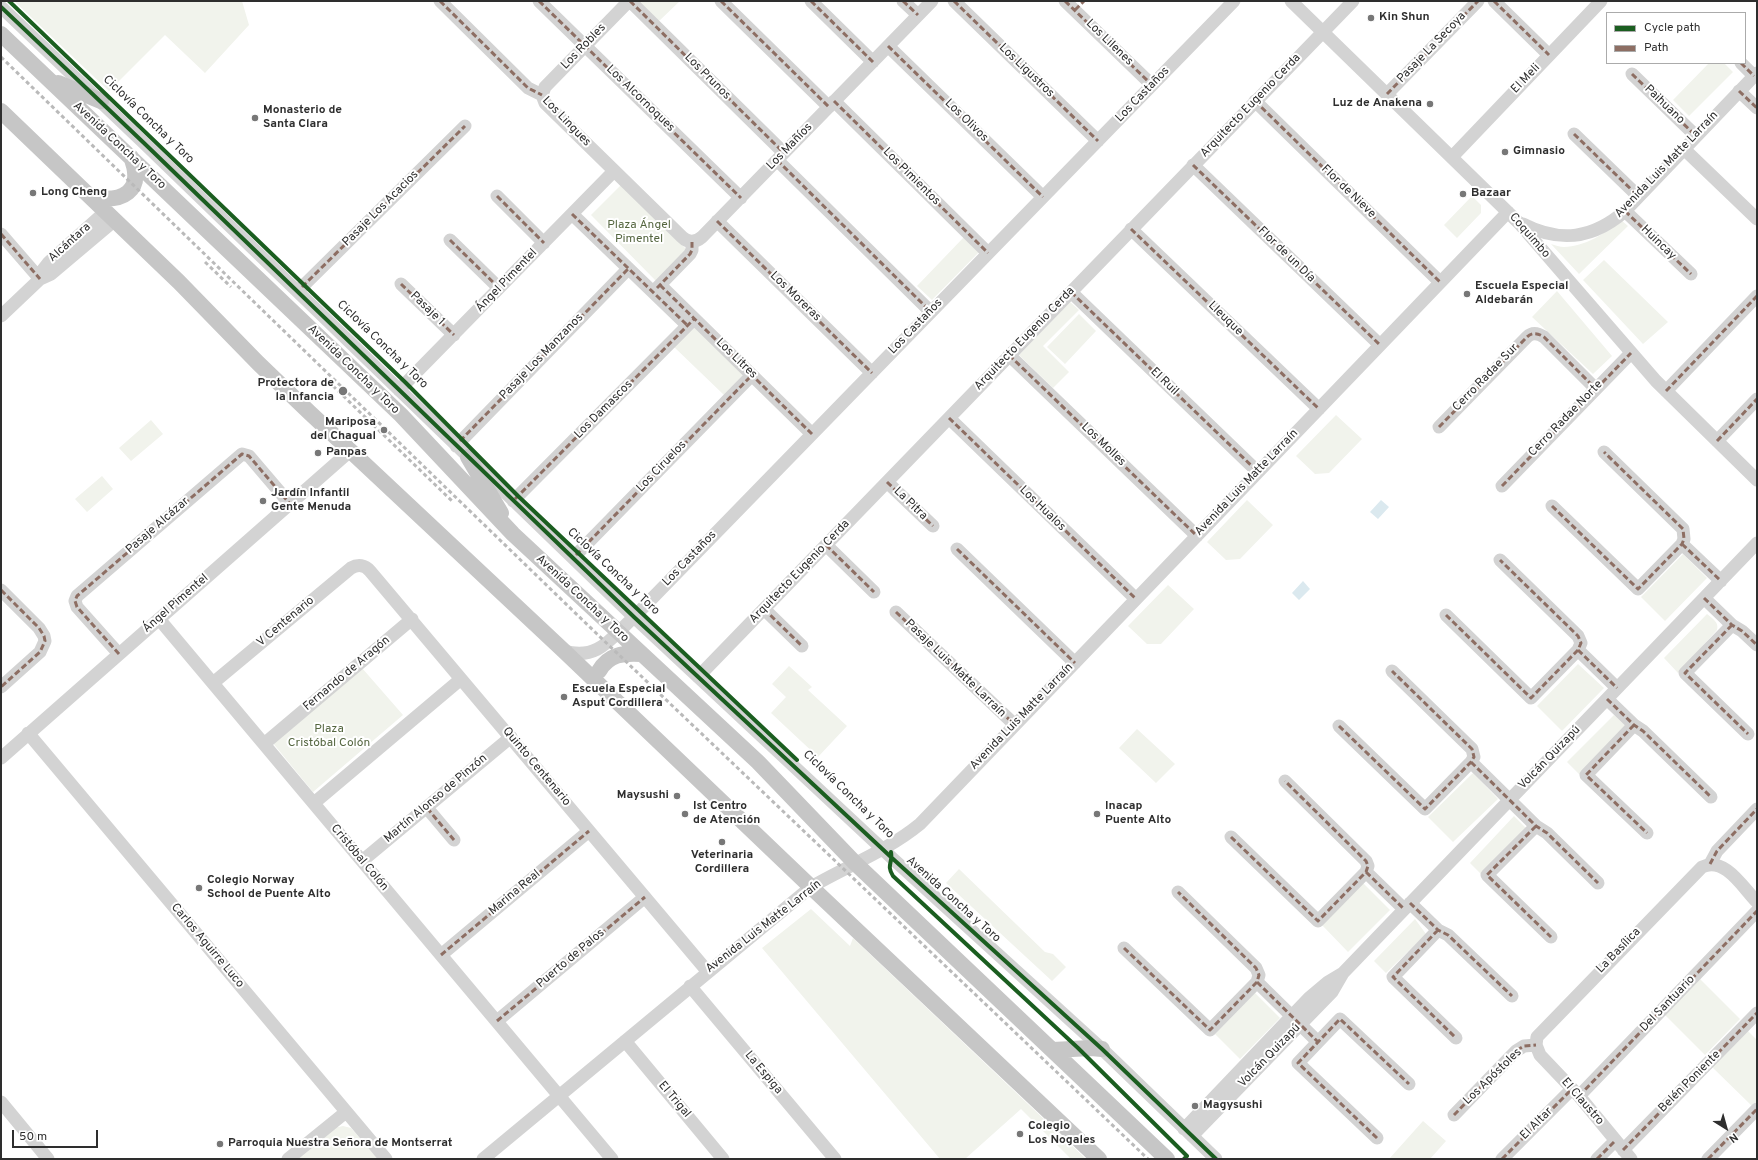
<!DOCTYPE html>
<html>
<head>
<meta charset="utf-8">
<style>
	body { margin:0 }
	#map { position:relative; width:1758px; height:1160px; overflow:hidden; background:#fff; font-family:Overpass,sans-serif }
	canvas { display:block }
	.frame { position:absolute; inset:0; border:2px solid #2e2e2e; pointer-events:none }
	.legend { position:absolute; left:1606px; top:12px; width:140px; height:52px; box-sizing:border-box; background:#fff; border:1px solid #ababab; margin:0; padding:5px 7px; list-style:none; font-size:12px; color:#2e2e2e }
	.legend li { display:flex; align-items:center; gap:8px; height:20px }
	.legend b { width:20px; border:1px solid #ababab }
	.north { position:absolute; left:1706px; top:1108px; width:40px; height:40px; -webkit-text-stroke:3px #fff; paint-order:stroke; rotate:143deg; font-size:11px; font-weight:700; line-height:16px; text-align:center; color:#2e2e2e }
	.north::after { content:''; display:block; margin:auto; width:14px; height:18px; background:#2e2e2e; clip-path:polygon(50% 0,100% 100%,50% 72%,0 100%) }
	.scale { position:absolute; left:12px; top:1130px; width:86px; height:18px; box-sizing:border-box; border:2px solid #2e2e2e; border-top:0; padding-left:5px; font-size:12px; line-height:14px; white-space:nowrap; color:#2e2e2e; -webkit-text-stroke:3px #fff; paint-order:stroke }
</style>
</head>
<body>
<div id="map">
<canvas width="1758" height="1160"></canvas>
<div class="frame"></div>
<ul class="legend">
<li><b style="height:5px;background:#1b5e20"></b>Cycle path</li>
<li><b style="height:5px;background:#8d6e63"></b>Path</li>
</ul>
<div class="north">N</div>
<div class="scale">50 m</div>
</div>
<script>
const c = document.querySelector('canvas').getContext('2d');
c.lineJoin = 'round';
function fill(path, color) {
  c.fillStyle = color;
  c.fill(path, 'evenodd');
}
function trace(path, color, width, dash) {
  c.strokeStyle = color;
  c.lineWidth = width;
  c.lineCap = dash ? 'butt' : 'round';
  c.setLineDash(dash || []);
  c.stroke(path);
}
function label(font, color, halo, rows, align = 'center') {
  c.font = font + ' Overpass,sans-serif';
  c.lineWidth = 4;
  c.setLineDash([]);
  c.textBaseline = 'middle';
  c.strokeStyle = halo;
  c.fillStyle = color;
  for (const [text, x, y, turn = 0] of rows) {
    c.save();
    c.translate(x, y);
    c.rotate((+turn || 0) * Math.PI / 180);
    c.textAlign = isNaN(turn) ? turn : align;
    if (halo) c.strokeText(text, 0, 0);
    c.fillText(text, 0, 0);
    c.restore();
  }
}
fill(new Path2D(`
	M14,1h228l7,24 -44,48 -40,-38 -56,56z
	M640,1h40l-22,21 -21,-18z
	M1709,63h15l9,9 -44,44 -16,-16z
	M622,184l65,66 -31,31 -65,-66z
	M1472,196l9,9v8l-24,25 -13,-13z
	M1621,220l7,6 -49,48 -28,-30c4,1 9,3 13,3 20,0 42,-14 57,-27z
	M964,237l15,15 -47,48 -15,-14z
	M1604,260l64,62 -25,22 -60,-64z
	M1557,291l55,65 -19,18 -61,-57z
	M1070,302l9,8 -36,36 26,26 -16,16 -34,-33z
	M1079,314l17,17 -31,33 -18,-17z
	M696,327l48,47 -20,21 -51,-49 19,-18z
	M1336,415l26,24 -33,34 -14,1 -19,-18z
	M151,420l12,14 -32,27 -12,-13z
	M102,476l11,13 -26,23 -12,-13z
	M1247,500l26,25 -33,34 -14,1 -19,-18z
	M1683,554l24,24 -42,43 -24,-24z
	M1168,585l26,24 -33,35h-14l-19,-18z
	M1707,614c6,5 12,8 10,16l-39,43 -14,-15z
	M1578,664l26,24 -42,43 -25,-25z
	M789,666l23,21 -4,3 39,36 -29,31 -47,-44 15,-16 -14,-13z
	M362,668l41,47 -90,77 -41,-50z
	M1614,715l13,12 -47,48 -13,-13z
	M1137,729l38,35 -19,19 -37,-35z
	M1473,773l25,26 -45,43 -25,-25z
	M1514,816l12,12 -45,46 -11,-11z
	M959,869l86,83 8,2 13,13 -14,14 -106,-98z
	M1363,883l27,27 -42,42 -27,-28z
	M811,909l39,37 3,-8 233,221h-15l-50,-50 -56,50h-25l-178,-211z
	M1415,919l11,15 -40,39 -12,-12z
	M1700,979l40,40 -35,36 -40,-40z
	M1255,993l25,25 -40,41 -25,-25z
	M1748,1031l9,9v61l-5,5 -40,-39z
	M1423,1121l23,20 -16,18h-41z
	M343,1126l8,2 27,31h-80l36,-31z`), '#f1f3ec');
fill(new Path2D(`
	M1381,500l8,7 -11,12 -8,-7z
	M1303,581l7,8 -11,11 -7,-7z`), '#dbe9ef');
trace(new Path2D(`
	M440,1l88,87 14,7
	M539,1l202,197
	M630,1l154,152
	M721,1l108,106
	M811,1l62,61
	M903,1l15,14
	M954,1l144,140
	M1065,1l87,84
	M1291,1l228,222 137,158 101,99
	M1494,1l55,54
	M1,7l144,137 489,473 258,241 210,191 114,110
	M888,46l155,151
	M1741,63l13,13
	M1632,74l64,62
	M1739,91l18,17
	M1387,94l91,-93
	M542,95l3,8 137,134c6,6 13,6 20,0l230,-236
	M542,95l3,-8 84,-86
	M834,101l154,152
	M1255,101l185,181
	M1574,134l64,62
	M1684,149l73,70
	M1452,157l149,-156
	M777,160l154,152
	M1193,165l187,180
	M497,196l47,47
	M1625,211l66,63
	M572,214l115,111
	M717,221l155,152
	M1523,224c37,19 70,15 102,-13l132,-138
	M1131,229l188,180
	M1,234l39,45
	M450,240l49,48
	M40,279l2,-8 7,-9 57,-51
	M401,284l53,51
	M660,285l152,149
	M298,291l167,-165
	M654,291l36,-37 2,-4v-8
	M1071,292l187,180
	M1,316l39,-37 11,-5 64,-54
	M1009,355l188,181
	M399,390l215,-219
	M1666,391l91,-95
	M949,418l187,181
	M1439,427l88,-90c5,-5 11,-4 17,0l52,52
	M1717,441l40,-42
	M456,446l172,-177
	M887,482l46,44
	M1502,486l129,-133
	M513,501l181,-182
	M1552,506l86,83 44,-45 2,-5 -1,-10 -79,-77
	M1682,544l39,37
	M826,545l48,47
	M957,549l118,114
	M573,558l179,-183
	M1,590l38,38 5,8 1,5 -5,11 -39,35
	M1704,598l28,27 10,6 15,14
	M764,609l38,37
	M896,612l119,113
	M1446,615l85,83 47,-48 3,-7 -3,-7 -78,-76
	M159,619l453,540
	M1732,625l-47,48 63,61
	M1578,650l39,38
	M564,651c34,10 47,-13 70,-34l600,-616
	M119,654l-42,-47 -2,-6 2,-5 165,-142 7,2 41,48
	M698,677l655,-676
	M213,683l138,-115c7,-4 14,-3 19,3l338,401
	M1607,699l27,26 9,6 68,66
	M1634,725l-48,50 61,58
	M1339,726l86,83 46,-47 3,-5 -2,-8 -80,-78
	M28,733l358,426
	M264,744l148,-125
	M1,758l349,-307
	M1471,762l65,64 11,7 51,50
	M314,803l147,-124
	M427,808l27,32
	M1536,826l-49,49 64,62
	M1231,837l87,84 48,-49 2,-6 -2,-5 -81,-80
	M362,861l149,-124
	M1710,864l7,-13 40,-42
	M1366,872l38,37
	M1410,903l28,27 10,5 64,61
	M1438,930l-45,47 63,61
	M1124,948l86,82 47,-48 2,-7 -3,-7 -78,-76
	M441,955l148,-124
	M1257,982l61,60
	M690,986l145,173
	M497,1021l148,-124
	M625,1041l98,118
	M1579,1096l178,-185
	M1,1102l47,57
	M1454,1115l62,-64 8,-5 12,-1
	M1184,1129l125,-131 19,-16 15,-9 414,-430
	M1192,1136l140,-144 11,-19
	M1377,1138l-79,-75 42,-44 69,65
	M1623,1150l134,-137
	M288,1159l58,-47
	M483,1159l328,-272c36,-21 76,-36 109,-63l588,-612
	M1502,1159l70,-70
	M1597,1159l18,-18
	M1631,1159l-52,-63 -39,-41 -4,-10 1,-8 165,-170c23,-11 41,21 55,35
	M1708,1159l49,-50`), '#d3d3d3', 13);
trace(new Path2D(`
	M1,34l400,381 112,119 245,228 97,101 312,296
	M58,83l43,18
	M1,111l178,171 79,81 51,49 255,239 247,236 288,272
	M91,197c31,6 54,-5 40,-40
	M468,457l33,56
	M599,671c10,-17 24,-18 42,-17
	M1053,1050l38,-2 11,1`), '#c6c6c6', 16);
trace(new Path2D(`
	M1,57l596,577 551,525
	M205,262l26,25
	M333,386l119,115`), '#bababa', 3, [4, 3]);
trace(new Path2D(`
	M440,1l88,87 14,7
	M539,1l202,197
	M630,1l154,152
	M721,1l108,106
	M811,1l62,61
	M903,1l15,14
	M954,1l144,140
	M1065,1l87,84
	M1494,1l55,54
	M1075,10l9,-9
	M888,46l155,151
	M1741,63l13,13
	M1632,74l64,62
	M1739,91l18,17
	M1387,94l91,-93
	M834,101l154,152
	M1255,101l185,181
	M1574,134l64,62
	M777,160l154,152
	M1193,165l187,180
	M497,196l47,47
	M1625,211l66,63
	M572,214l115,111
	M717,221l155,152
	M1131,229l188,180
	M1,234l39,45
	M450,240l49,48
	M401,284l53,51
	M660,285l152,149
	M302,287l163,-161
	M657,288l33,-34 2,-4v-8
	M1071,292l187,180
	M1009,355l188,181
	M1666,391l91,-95
	M949,418l187,181
	M1439,427l88,-90c5,-5 11,-4 17,0l52,52
	M460,441l168,-172
	M1717,441l40,-42
	M887,482l46,44
	M1502,486l129,-133
	M515,499l179,-180
	M1552,506l86,83 44,-45 2,-5 -1,-10 -79,-77
	M1682,544l39,37
	M826,545l48,47
	M957,549l118,114
	M576,555l176,-180
	M1,590l38,38 5,8 1,5 -5,11 -39,35
	M1704,598l28,27 10,6 15,14
	M764,609l38,37
	M896,612l119,113
	M1446,615l85,83 47,-48 3,-7 -3,-7 -78,-76
	M1732,625l-47,48 63,61
	M1578,650l39,38
	M119,654l-42,-47 -2,-6 2,-5 165,-142 7,2 41,48
	M1607,699l27,26 9,6 68,66
	M1634,725l-48,50 61,58
	M1339,726l86,83 46,-47 3,-5 -2,-8 -80,-78
	M1471,762l65,64 11,7 51,50
	M427,808l27,32
	M1536,826l-49,49 64,62
	M1231,837l87,84 48,-49 2,-6 -2,-5 -81,-80
	M1710,864l7,-13 40,-42
	M1366,872l38,37
	M1410,903l28,27 10,5 64,61
	M1438,930l-45,47 63,61
	M1124,948l86,82 47,-48 2,-7 -3,-7 -78,-76
	M441,955l148,-124
	M1257,982l61,60
	M497,1021l148,-124
	M1579,1096l178,-185
	M1454,1115l62,-64 8,-5 12,-1
	M1377,1138l-79,-75 42,-44 69,65
	M1623,1150l134,-137
	M1502,1159l70,-70
	M1597,1159l18,-18
	M1708,1159l49,-50`), '#8d6e63', 3, [6, 3]);
trace(new Path2D(`
	M9,1l397,382 112,113 279,264
	M1,7l144,137 489,473 258,241 210,191 114,110
	M891,852c2,11 -5,13 2,24l185,172 109,108 -3,3`), '#1b5e20', 4);
for (const [x, y, r, color] of [
	[1371,18,4,"#777"],
	[1430,104,4,"#777"],
	[255,118,4,"#777"],
	[1505,152,4,"#777"],
	[33,193,4,"#777"],
	[1463,194,4,"#777"],
	[1467,294,4,"#777"],
	[343,391,5,"#777"],
	[384,430,4,"#777"],
	[318,453,4,"#777"],
	[263,501,4,"#777"],
	[564,697,4,"#777"],
	[677,796,4,"#777"],
	[685,814,4,"#777"],
	[1097,814,4,"#777"],
	[722,842,4,"#777"],
	[199,888,4,"#777"],
	[1195,1106,4,"#777"],
	[1020,1134,4,"#777"],
	[220,1144,4,"#777"]
]) {
  const dot = new Path2D();
  dot.arc(x, y, r, 0, 2 * Math.PI);
  c.fillStyle = color;
  c.fill(dot);
  trace(dot, '#fff', 1.5);
}
label('bold 12px', '#2e2e2e', '#fff', [
	["Kin Shun",1379,18],
	["Luz de Anakena",1422,104,"right"],
	["Monasterio de",263,111],
	["Santa Clara",263,125],
	["Gimnasio",1513,152],
	["Long Cheng",41,193],
	["Bazaar",1471,194],
	["Escuela Especial",1475,287],
	["Aldebarán",1475,301],
	["Protectora de",334,384,"right"],
	["la Infancia",334,398,"right"],
	["Mariposa",376,423,"right"],
	["del Chagual",376,437,"right"],
	["Panpas",326,453],
	["Jardín Infantil",271,494],
	["Gente Menuda",271,508],
	["Escuela Especial",572,690],
	["Asput Cordillera",572,704],
	["Maysushi",669,796,"right"],
	["Ist Centro",693,807],
	["de Atención",693,821],
	["Inacap",1105,807],
	["Puente Alto",1105,821],
	["Veterinaria",722,856,"center"],
	["Cordillera",722,870,"center"],
	["Colegio Norway",207,881],
	["School de Puente Alto",207,895],
	["Magysushi",1203,1106],
	["Colegio",1028,1127],
	["Los Nogales",1028,1141],
	["Parroquia Nuestra Señora de Montserrat",228,1144]
], 'left');
label('12px', '#2e2e2e', '#fff', [
	["Los Lilenes",1109,43,44],
	["Los Robles",584,47,-46],
	["Pasaje La Secoya",1432,48,-46],
	["Los Ligustros",1026,71,44],
	["Los Prunos",707,77,45],
	["El Meli",1526,79,-46],
	["Los Castaños",1143,95,-46],
	["Los Alcornoques",640,99,44],
	["Paihuano",1664,105,44],
	["Arquitecto Eugenio Cerda",1251,106,-46],
	["Ciclovía Concha y Toro",148,120,44],
	["Los Olivos",966,121,44],
	["Los Lingues",566,122,46],
	["Avenida Concha y Toro",119,146,43],
	["Los Mañíos",790,147,-46],
	["Avenida Luis Matte Larraín",1667,165,-46],
	["Los Pimientos",911,177,45],
	["Flor de Nieve",1348,192,44],
	["Pasaje Los Acacios",381,209,-45],
	["Coquimbo",1529,236,49],
	["Alcántara",70,243,-42],
	["Huincay",1658,243,44],
	["Flor de un Día",1286,255,44],
	["Ángel Pimentel",507,281,-46],
	["Los Moreras",795,297,44],
	["Pasaje 1",427,309,44],
	["Lleuque",1225,319,44],
	["Los Castaños",916,327,-46],
	["Arquitecto Eugenio Cerda",1025,339,-46],
	["Ciclovía Concha y Toro",382,345,44],
	["Pasaje Los Manzanos",542,357,-46],
	["Los Litres",736,359,44],
	["Avenida Concha y Toro",353,370,44],
	["Cerro Radae Sur",1486,378,-46],
	["El Ruil",1164,382,44],
	["Los Damascos",604,410,-45],
	["Cerro Radae Norte",1566,419,-46],
	["Los Molles",1103,445,44],
	["Los Ciruelos",662,467,-46],
	["Avenida Luis Matte Larraín",1247,483,-46],
	["La Pitra",910,504,44],
	["Los Hualos",1042,509,44],
	["Pasaje Alcázar",158,526,-41],
	["Los Castaños",690,559,-46],
	["Ciclovía Concha y Toro",613,572,43],
	["Arquitecto Eugenio Cerda",800,572,-46],
	["Avenida Concha y Toro",582,599,43],
	["Ángel Pimentel",176,604,-41],
	["V Centenario",286,622,-40],
	["Pasaje Luis Matte Larraín",955,669,44],
	["Fernando de Aragón",347,674,-40],
	["Avenida Luis Matte Larraín",1022,717,-46],
	["Volcán Quizapú",1550,758,-46],
	["Quinto Centenario",536,767,50],
	["Ciclovía Concha y Toro",848,795,44],
	["Martín Alonso de Pinzón",436,799,-40],
	["Cristóbal Colón",359,858,50],
	["Marina Real",515,893,-40],
	["Avenida Concha y Toro",953,900,42],
	["Avenida Luis Matte Larraín",764,927,-38],
	["Carlos Aguirre Luco",207,946,50],
	["La Basílica",1619,951,-46],
	["Puerto de Palos",571,959,-40],
	["Del Santuario",1668,1004,-46],
	["Volcán Quizapú",1270,1056,-46],
	["La Espiga",763,1073,50],
	["Los Apóstoles",1493,1077,-44],
	["Belén Poniente",1690,1082,-45],
	["El Trigal",674,1100,50],
	["El Claustro",1582,1102,49],
	["El Altar",1537,1124,-45]
]);
label('12px', '#556640', '#fff', [
	["Plaza Ángel",639,226],
	["Pimentel",639,240],
	["Plaza",329,730],
	["Cristóbal Colón",329,744]
]);
</script>
</body>
</html>
